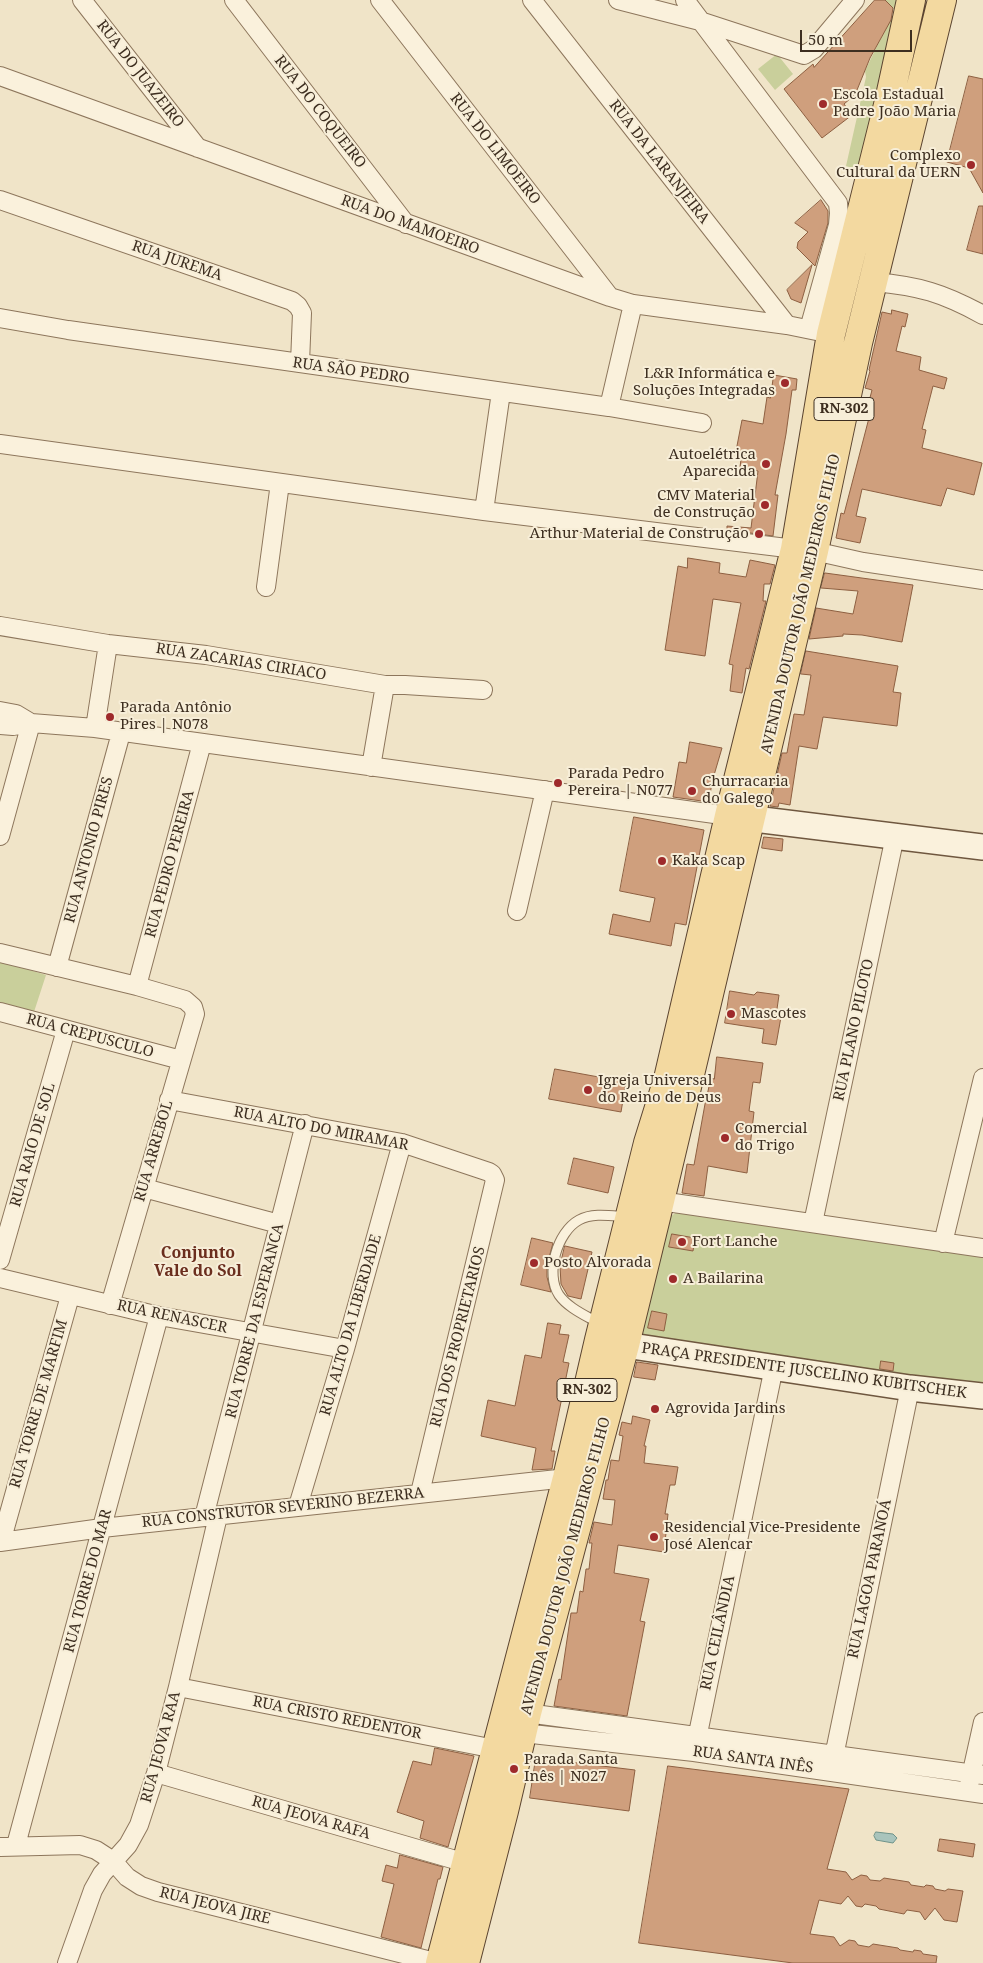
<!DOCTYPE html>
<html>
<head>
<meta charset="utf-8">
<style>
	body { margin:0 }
	#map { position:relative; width:983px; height:1963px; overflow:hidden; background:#f0e4c8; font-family:"Noto Serif",serif }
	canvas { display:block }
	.scale { position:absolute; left:800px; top:30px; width:112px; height:22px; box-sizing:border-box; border:2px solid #3d2e20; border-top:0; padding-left:6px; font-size:15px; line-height:18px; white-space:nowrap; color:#3d2e20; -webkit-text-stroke:4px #f7eed8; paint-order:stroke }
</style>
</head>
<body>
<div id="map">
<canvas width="983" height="1963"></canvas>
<div class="scale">50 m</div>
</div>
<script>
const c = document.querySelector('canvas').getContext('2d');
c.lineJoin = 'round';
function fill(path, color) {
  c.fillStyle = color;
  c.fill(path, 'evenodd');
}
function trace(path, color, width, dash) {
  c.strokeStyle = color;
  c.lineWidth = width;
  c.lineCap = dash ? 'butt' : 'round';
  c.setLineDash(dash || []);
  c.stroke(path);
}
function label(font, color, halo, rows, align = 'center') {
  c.font = font + ' "Noto Serif",serif';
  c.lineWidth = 4;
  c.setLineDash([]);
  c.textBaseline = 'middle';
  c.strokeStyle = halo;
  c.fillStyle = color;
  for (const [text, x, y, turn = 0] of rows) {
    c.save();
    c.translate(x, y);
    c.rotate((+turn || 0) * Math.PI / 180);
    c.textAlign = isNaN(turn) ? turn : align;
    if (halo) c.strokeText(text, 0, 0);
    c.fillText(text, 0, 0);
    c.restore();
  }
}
fill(new Path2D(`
	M885,0h19l-39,172 -19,-6 20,-89 -1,-6 23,-48 9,-11z
	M777,54l16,20 -18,16 -17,-21z
	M0,961l46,14 -13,40 -33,-10z
	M678,1211l305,45v134l-347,-54 22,-110z`), '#c9cf9b');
const water = new Path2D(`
	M876,1832l17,2 4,4 -4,5 -17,-3 -2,-4z`);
fill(water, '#a9c4bc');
trace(water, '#6f938a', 1);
const building = new Path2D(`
	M875,0h10l8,8 -2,12 -21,38 -13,32 1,2 -14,12 8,11 -30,23 -38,-49 29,-25 1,3z
	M969,76l14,3v114l-14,-25 -22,-6z
	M821,200l7,11v12l-13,43 -18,-18 1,-6 10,-10 -13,-9z
	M979,206h4v48l-16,-4z
	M812,265l-11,38 -10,-4 -4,-9z
	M892,310l16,4 -3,13 -3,-1 -6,25 25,6 -2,13 28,8 -3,11 -11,-3 -11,43 4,1 -4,18 60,15 -8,32 -27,-7 -6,18 -79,-17 -6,27 10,2 -6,25 -24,-5 5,-25 3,1 26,-100 -4,-1 6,-23 -7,-2 5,-17 -1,-1 13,-58 9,2z
	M774,375l23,4 -1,11h-4l-6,44 -11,61h3l-5,41 -46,-6v-4l24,2 7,-57 -18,-4 2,-15 -6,-1 6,-31 21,4 4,-27 3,1z
	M688,558l32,5 -1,10 27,4 4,-17 25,5 -5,19h-6l-1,17h3l-17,68 -3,-1 -4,25 -12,-2 3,-26 -4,-1 12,-61 -28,-4 -8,57 -40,-6 13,-84 9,2z
	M825,573l88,12 -11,57 -40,-7 -19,-1v2l-34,3 7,-31 37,6 5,-23 -37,-3z
	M806,651l92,15 -5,26 8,1 -4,33 -74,-9 -6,32 -18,-3 -9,59 -11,-2 -1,4 -8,-1 12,-53h5l7,-39 10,1 7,-40 -10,-1z
	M690,742l32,6 -10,34 -3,20 -36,-5 6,-35 7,1z
	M634,817l70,13 -18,95 -11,-2 -4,23 -62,-12 4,-20 37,8 5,-24 -35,-7z
	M764,837l19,2 -1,12 -20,-3z
	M730,991l24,4 3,-3 22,3 -3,21 5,1 -5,28 -14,-2 2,-14 -39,-6z
	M717,1057l46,6 -3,20 -7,-1 -4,29 5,1 -7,61 -39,-7 -4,30 -22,-3 5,-29 7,1 11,-61 6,-26 3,1z
	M555,1069l71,13 -5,30 -72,-13z
	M574,1158l40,9 -6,26 -40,-9z
	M672,1234l23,4 -2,13 -24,-4z
	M532,1238l21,5 -6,22v12l4,15 -30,-7z
	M565,1246l27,6 -11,47 -13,-3 -7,-12 -1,-18z
	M652,1311l15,3 -3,17 -16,-3z
	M548,1323l13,2 -2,9 10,1 -6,27 6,1 -18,88h4l-3,18 -20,1 4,-22 -55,-12 7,-36 27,6 10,-51 16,3z
	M881,1361l13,2 -1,8 -13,-2z
	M637,1362l21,3 -3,15 -21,-3z
	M633,1416l17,4 -6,26h2l-2,17 34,4 -3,18h-5l-5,29h3l-4,38 -46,-7 -4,28 35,6 -9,42 5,1 -18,94 -73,-10 5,-27 2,1 10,-67h6l3,-22 3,1 3,-23h3l3,-26h-3l5,-21 18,3 3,-25 -12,-1 3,-19h2l3,-20 8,1 4,-25 -4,-1 3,-13 9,2z
	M435,1748l39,8 -26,91 -28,-9 4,-17 -27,-9 16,-51 18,4z
	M536,1758l99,12 -6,41 -99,-13z
	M668,1766l181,23 -22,80 19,3 6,8 9,-5 6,1 3,4 10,1 4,-3 25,4 2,3 13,2 2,-2 7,1 2,3 10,2 3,-2 15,2 -6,31 -13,-2 -9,-12 -10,12 -5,-8 -13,-2 -3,4 -25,-5 -3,-3 -11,-2 -3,3 -6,-1 -8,-10 -7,8 -22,-4 -9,34 24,3 6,9 9,-6 6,1 3,4 11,2 4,-3 25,4 2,2 13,2 1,-2 7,1 2,3 14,2 -1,7h-143l-154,-20z
	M940,1839l35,5 -2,13 -35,-6z
	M400,1855l43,12 -3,12h-2l-17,69 -40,-11 13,-53 -12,-3 4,-16 11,3z`);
fill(building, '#cf9f7d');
trace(building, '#8d5f41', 1);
const service = new Path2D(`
	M600,1324c-13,-8 -32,-16 -41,-29 -14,-21 -2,-63 20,-75 14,-8 33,-4 49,-3`);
const minor = new Path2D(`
	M82,0l116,148
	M234,0l172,224
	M380,0l230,297
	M532,0l255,325
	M618,0l82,21 104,34 10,-6 41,-49
	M685,0l153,203 1,10 -1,12 -29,104
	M0,76l610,221 23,7 154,21 44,9
	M0,200l292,101 6,5 4,7 -2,50
	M874,282c45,4 69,11 109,33
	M0,318l68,12 541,77 93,16
	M609,407l24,-103
	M0,444l484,67 311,38
	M484,511l17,-119
	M814,551l49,11 120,18
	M266,587l14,-104
	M0,626l108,18 98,11 179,30h20l78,5
	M0,711l16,3 15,9
	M0,725l13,1 18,-3 64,5 634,88
	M95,728l13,-84
	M371,767l14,-82
	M0,836l31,-113
	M517,911l28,-121
	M0,953l137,33 48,14 8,7 2,7 -85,291
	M57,967l64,-234
	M137,986l65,-243
	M0,1012l181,48
	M169,1100l233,43 87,29 3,2 3,6 -75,313
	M144,1188l135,36
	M660,1201l323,47
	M813,1223l82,-387
	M943,1243l40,-165
	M0,1260l66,-230
	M0,1278l159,38 186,33
	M298,1506l47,-157 57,-206
	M204,1517l101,-393
	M0,1542l102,-14 465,-50
	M1,1542l69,-246
	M178,1687l317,62
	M527,1713l456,62
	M523,1733l171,19 289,42
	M695,1748l79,-381
	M832,1766l78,-378
	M156,1773l310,90
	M969,1785l14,-63
	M16,1845l143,-529
	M0,1847l80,-2 16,5 17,11 14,16 14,9 17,6 281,71
	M67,1963l26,-73 9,-16 26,-29 11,-20 17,-52 22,-86 40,-171`);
const secondary = new Path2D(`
	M730,816l253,31
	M625,1345l285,43 73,8`);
const primary = new Path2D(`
	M440,1963l127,-485 32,-138 49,-197 20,-64 61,-263 66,-267 36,-215 58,-233 22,-101
	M465,1963l39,-152 23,-98 98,-368 35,-144 154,-650 44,-208 84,-343`);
trace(service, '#8d765c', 11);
trace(minor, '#8d765c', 20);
trace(secondary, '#6f573f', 28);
trace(primary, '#5b4430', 30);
trace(service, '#faf1dc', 9);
trace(minor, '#faf1dc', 18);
trace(secondary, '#faf1dc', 25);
trace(primary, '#f3d9a0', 28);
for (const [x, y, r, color] of [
	[823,104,5,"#9e2a2b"],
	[971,165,5,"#9e2a2b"],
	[785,383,5,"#9e2a2b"],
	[766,464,5,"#9e2a2b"],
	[765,505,5,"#9e2a2b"],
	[759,534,5,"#9e2a2b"],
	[110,717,5,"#9e2a2b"],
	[558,783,5,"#9e2a2b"],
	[692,791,5,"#9e2a2b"],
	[662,861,5,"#9e2a2b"],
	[731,1014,5,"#9e2a2b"],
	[588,1090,5,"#9e2a2b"],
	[725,1138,5,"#9e2a2b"],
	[682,1242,5,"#9e2a2b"],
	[534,1263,5,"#9e2a2b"],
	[673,1279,5,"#9e2a2b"],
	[655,1409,5,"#9e2a2b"],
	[654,1537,5,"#9e2a2b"],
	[514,1769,5,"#9e2a2b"]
]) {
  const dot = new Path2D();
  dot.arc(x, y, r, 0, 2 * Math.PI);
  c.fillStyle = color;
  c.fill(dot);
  trace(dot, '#f7eed8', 2);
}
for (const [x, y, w] of [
	[844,409,60],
	[587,1390,60]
]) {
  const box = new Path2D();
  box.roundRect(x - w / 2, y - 11.5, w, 23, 4);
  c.fillStyle = '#f7eed8';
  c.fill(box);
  trace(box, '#3d2e20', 1);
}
label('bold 14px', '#3d2e20', null, [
	["RN-302",844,409],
	["RN-302",587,1390]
]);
label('15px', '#3d2e20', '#f7eed8', [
	["RUA DO JUAZEIRO",140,74,52],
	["RUA DO COQUEIRO",320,112,52],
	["RUA DO LIMOEIRO",495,149,52],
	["RUA DA LARANJEIRA",659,162,52],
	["RUA DO MAMOEIRO",410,225,20],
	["RUA JUREMA",177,261,19],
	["RUA SÃO PEDRO",351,371,8],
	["AVENIDA DOUTOR JOÃO MEDEIROS FILHO",801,604,-77],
	["RUA ZACARIAS CIRIACO",241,662,9],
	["RUA ANTONIO PIRES",89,850,-75],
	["RUA PEDRO PEREIRA",170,864,-75],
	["RUA PLANO PILOTO",854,1030,-78],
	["RUA CREPUSCULO",90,1036,15],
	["RUA ALTO DO MIRAMAR",321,1129,11],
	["RUA RAIO DE SOL",33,1145,-74],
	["RUA ARREBOL",154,1151,-74],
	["RUA RENASCER",172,1317,12],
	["RUA TORRE DA ESPERANCA",255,1321,-76],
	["RUA ALTO DA LIBERDADE",351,1325,-74],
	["RUA DOS PROPRIETARIOS",458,1337,-76],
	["PRAÇA PRESIDENTE JUSCELINO KUBITSCHEK",804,1371,8],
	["RUA TORRE DE MARFIM",39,1404,-74],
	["RUA CONSTRUTOR SEVERINO BEZERRA",283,1508,-6],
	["AVENIDA DOUTOR JOÃO MEDEIROS FILHO",566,1566,-75],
	["RUA LAGOA PARANOÁ",870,1579,-78],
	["RUA TORRE DO MAR",88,1581,-75],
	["RUA CEILÂNDIA",718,1633,-78],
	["RUA CRISTO REDENTOR",337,1718,11],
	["RUA JEOVA RAA",161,1747,-75],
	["RUA SANTA INÊS",753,1760,8],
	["RUA JEOVA RAFA",311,1818,16],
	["RUA JEOVA JIRE",215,1906,14]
]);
label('15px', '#3d2e20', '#f7eed8', [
	["Escola Estadual",833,95],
	["Padre João Maria",833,112],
	["Complexo",961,156,"right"],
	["Cultural da UERN",961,173,"right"],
	["L&R Informática e",775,374,"right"],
	["Soluções Integradas",775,391,"right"],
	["Autoelétrica",756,455,"right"],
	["Aparecida",756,472,"right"],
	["CMV Material",755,496,"right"],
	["de Construção",755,513,"right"],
	["Arthur Material de Construção",749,534,"right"],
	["Parada Antônio",120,708],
	["Pires | N078",120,725],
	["Parada Pedro",568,774],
	["Pereira | N077",568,791],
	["Churracaria",702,782],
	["do Galego",702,799],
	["Kaka Scap",672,861],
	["Mascotes",741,1014],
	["Igreja Universal",598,1081],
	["do Reino de Deus",598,1098],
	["Comercial",735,1129],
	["do Trigo",735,1146],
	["Fort Lanche",692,1242],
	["Posto Alvorada",544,1263],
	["A Bailarina",683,1279],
	["Agrovida Jardins",665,1409],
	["Residencial Vice-Presidente",664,1528],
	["José Alencar",664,1545],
	["Parada Santa",524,1760],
	["Inês | N027",524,1777]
], 'left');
label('bold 16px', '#6b2e1e', '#f7eed8', [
	["Conjunto",198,1253],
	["Vale do Sol",198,1271]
]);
</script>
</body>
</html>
